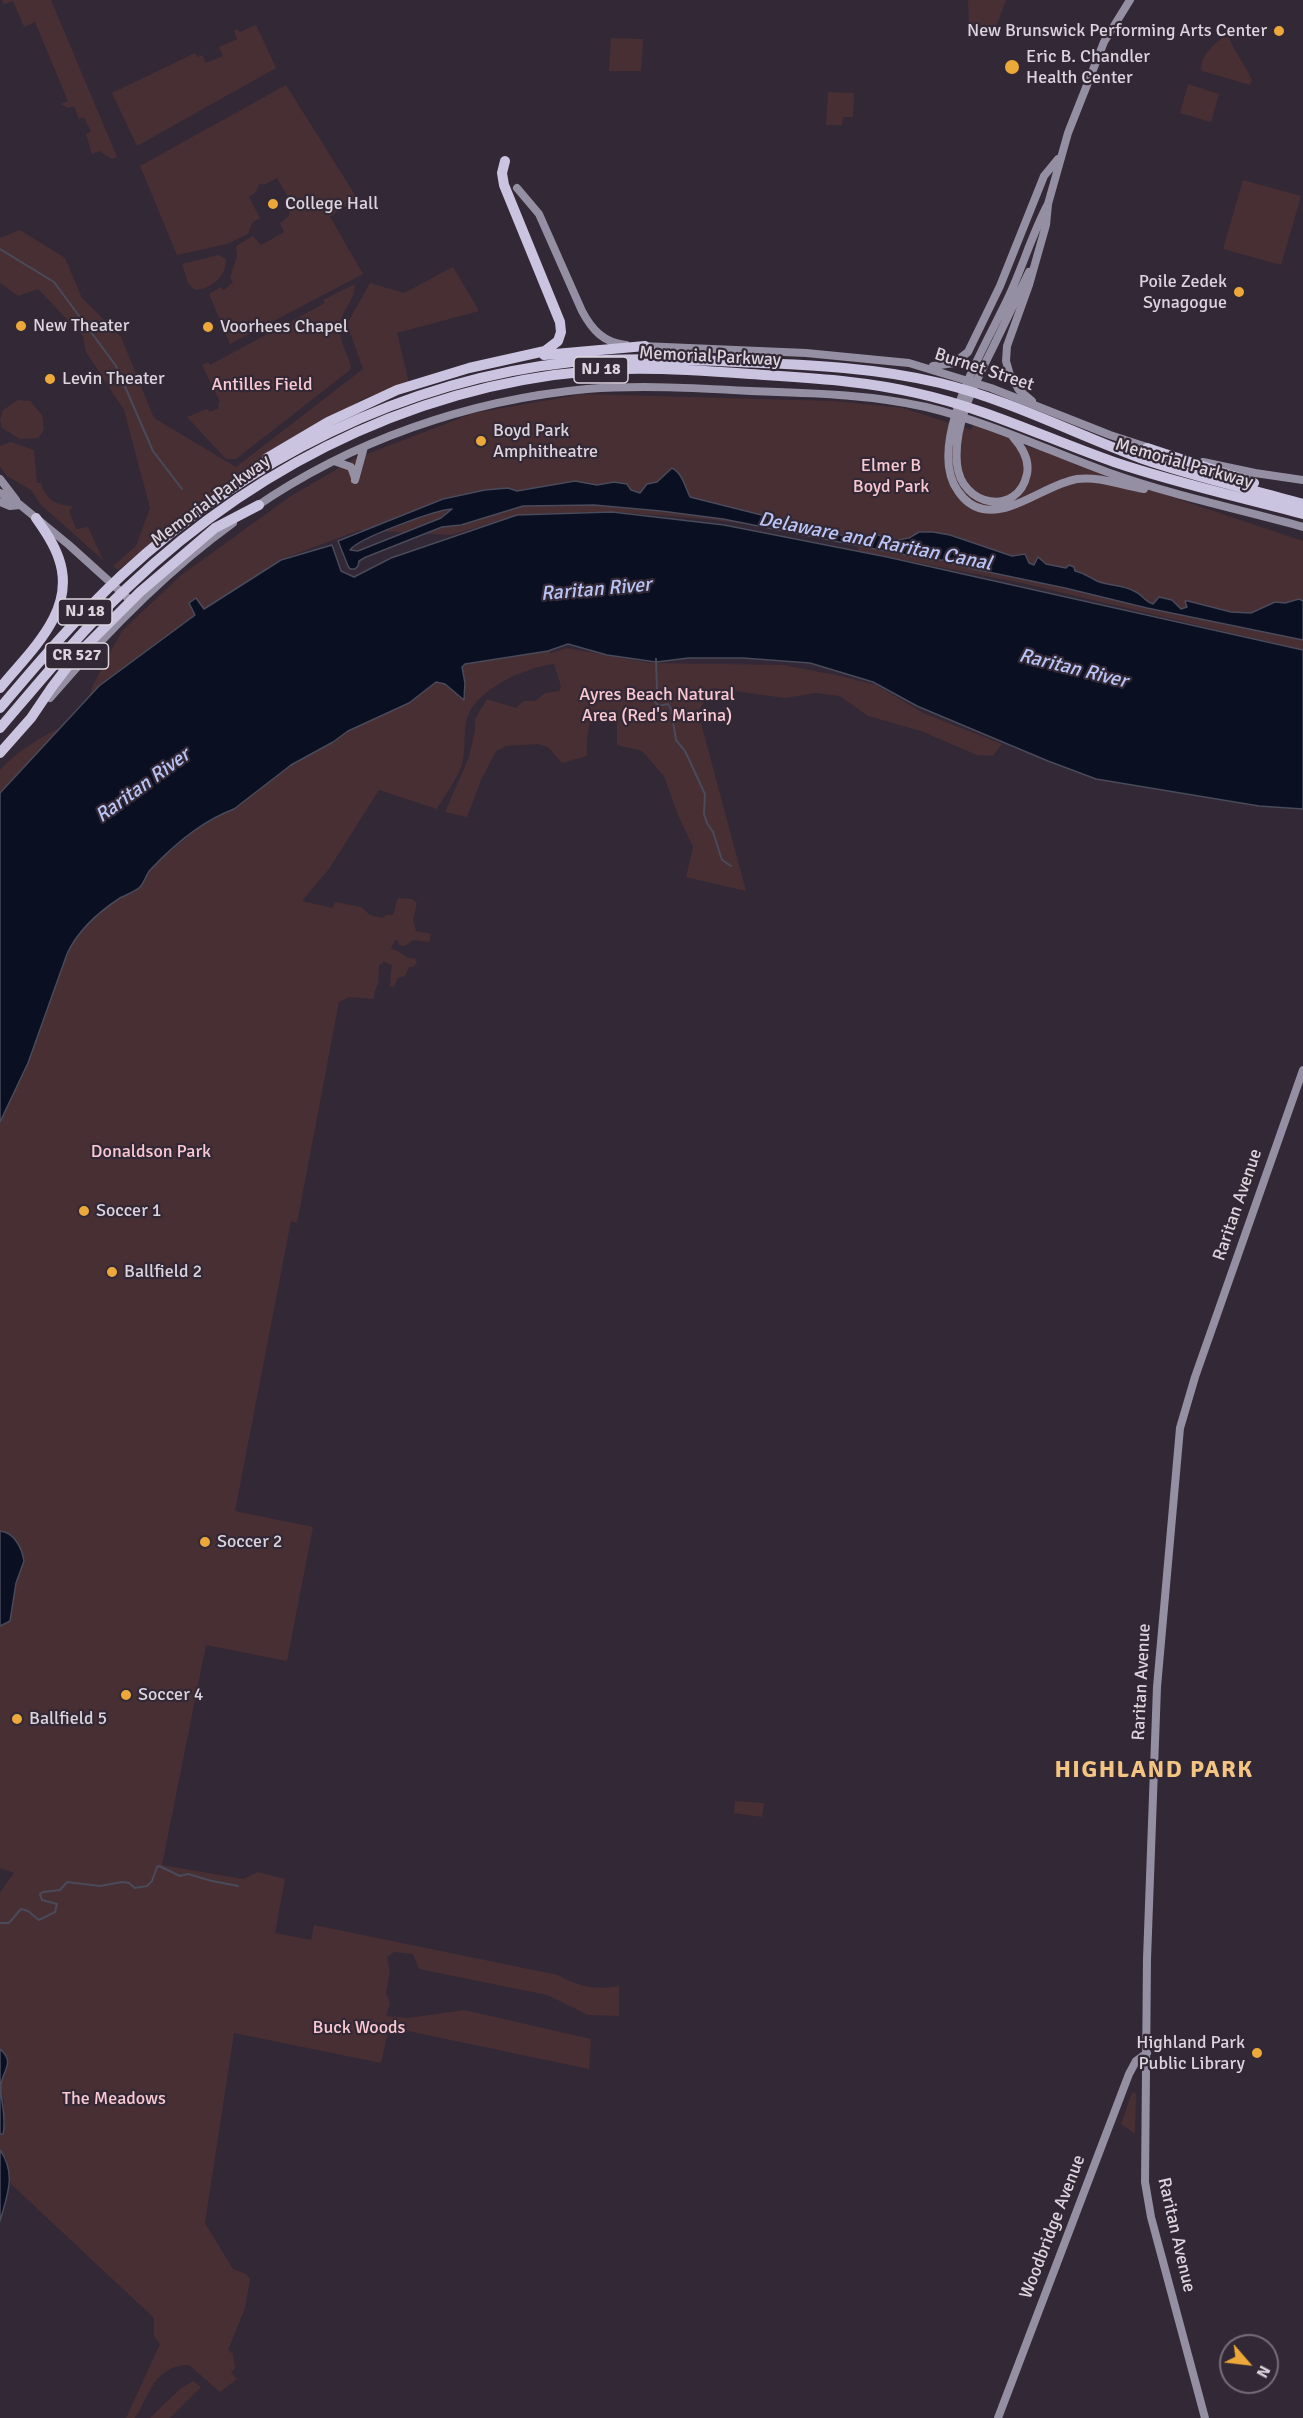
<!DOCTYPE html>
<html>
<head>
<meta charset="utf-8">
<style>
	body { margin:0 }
	#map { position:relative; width:1303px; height:2418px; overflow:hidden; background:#332835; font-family:Signika,sans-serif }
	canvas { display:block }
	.north { position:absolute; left:1219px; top:2334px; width:60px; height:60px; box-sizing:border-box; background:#332835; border:2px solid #766d78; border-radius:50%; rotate:118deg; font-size:16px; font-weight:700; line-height:24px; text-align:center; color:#dbd4dd }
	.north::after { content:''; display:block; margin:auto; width:21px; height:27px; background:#eca93a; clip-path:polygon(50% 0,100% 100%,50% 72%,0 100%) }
</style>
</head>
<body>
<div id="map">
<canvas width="1303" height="2418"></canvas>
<div class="north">N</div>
</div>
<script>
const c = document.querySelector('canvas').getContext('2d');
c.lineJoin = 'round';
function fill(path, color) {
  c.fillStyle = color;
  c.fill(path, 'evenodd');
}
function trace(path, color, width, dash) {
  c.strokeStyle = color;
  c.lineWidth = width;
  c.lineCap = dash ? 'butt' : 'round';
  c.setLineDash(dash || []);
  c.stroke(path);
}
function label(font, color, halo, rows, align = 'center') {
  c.font = font + ' Signika,sans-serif';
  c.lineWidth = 4.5;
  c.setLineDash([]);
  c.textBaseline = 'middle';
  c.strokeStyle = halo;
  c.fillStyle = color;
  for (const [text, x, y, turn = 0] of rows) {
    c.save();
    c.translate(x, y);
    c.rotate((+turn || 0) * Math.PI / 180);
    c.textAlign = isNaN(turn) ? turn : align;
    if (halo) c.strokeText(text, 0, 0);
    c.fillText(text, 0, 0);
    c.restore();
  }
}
fill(new Path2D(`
	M2,0h49l66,157 -5,2 -13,-8 -7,3 -6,-20 5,-2 -7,-15 -5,2 -5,-13 -6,2 -7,-4 7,-3 -33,-79 -11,5 -11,-26 -9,3z
	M968,0h38l-11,30 -26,-4z
	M256,25l20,43 -139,78 -25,-53 83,-40 2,4 5,-2 4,8 17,-7 -4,-9 18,-8 -3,-8 4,-2 2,3z
	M1224,37l5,1c7,16 16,27 23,42l-2,5 -48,-14c-4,-12 12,-28 22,-34z
	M611,38l32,1 -2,32h-32z
	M1188,84l31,10 -8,28 -31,-9z
	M286,85l71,113 -27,19 33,57 -133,70 -21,-50 12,-7 3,3 9,-8 -3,-4 7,-22 -1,-10 17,-10 8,9 23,-13 -4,-9 9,-7 2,-14 -14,-24 -11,6h-7l-3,8 -7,5 11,21 -8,5 -4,11 -21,10 -50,11 -37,-89z
	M828,92l26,1 -1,24h-10l-1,8h-16z
	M1243,180l58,16 -20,69 -58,-16z
	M20,230l45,28 17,40 39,39 33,81 82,49 127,-98 -16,-45 23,-41 34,10 49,-26 26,44 -82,22 12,49 -46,17 -110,65 -135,106 -5,-4 23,-20 14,-38 -26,-98 -38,-58 -3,-16 -45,-47 -20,7 -18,-13v-45z
	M218,255l8,4c1,17 -15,30 -31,31l-7,-7 -6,-19z
	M355,284c0,16 -13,26 -15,40 -2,14 7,29 11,42l-1,4 -114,89h-10l-39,-42 20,-8 3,3 9,-4 -1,-4 2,-2 -18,-37 6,-3 2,3 115,-62 -2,-3z
	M583,394l250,7 70,7 68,22 2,-5 40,11 7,9 41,10 15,10 227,76v109l-286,-68 -159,-31 -1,-13 -151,-19 -88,-7 -96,2 -71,21 -91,-5 -81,30 -191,138 5,-13 29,-54 58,-55 111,-80 63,-37 120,-46z
	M18,400l12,1 12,14 2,15 -6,8 -18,1 -18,-11 -2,-8 3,-10z
	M11,442l23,8 3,33h4c5,17 16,23 32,23l-4,5 7,18 12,-2 15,33 -63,-56 -9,-14 -24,-14 -7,-9v-21z
	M567,648l82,15 134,2 53,10 40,10 47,28 79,31 -9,12 -16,-1 -56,-24 -53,-15 -28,-20 -25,-3 -30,5 -72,-10 -15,24 48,179 -60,-14 7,-30 -15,-32 -14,-39 -22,-25 -25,-6v-31l-20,-3c-11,15 -10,28 -10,45l-25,7 -14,-16 -10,-3 -32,2 -10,5 -15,29 -14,37 -22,-5 24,-55 6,-27v-11l12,-20 29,9 7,-7h12l10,-8 14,-2 2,-5 -7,-22c-28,3 -78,25 -87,54 -4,15 -1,32 -5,46 -5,16 -17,31 -25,45l-58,-19 -50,79 -27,32 31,7 2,-6 26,5 9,8 12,3 4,-3h7l5,-17 14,1 5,4 -4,16 3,12 15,3 -2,8 -16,-2 -8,6 -6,-1 -1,-5h-3l-4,9c10,1 14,11 24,9l2,5 -4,4h-4l-4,9 -7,2 -4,9 -4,-1 1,-6 -1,-1 2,-14 -9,-4 -1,3 -3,1 -1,19 -4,9v6l-25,-2 -10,5 -42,221 -6,-2 -56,290 78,16 -26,134 -81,-16 -44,220 81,14 15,-7 27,7 -10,54 36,7 3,-15 244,50c21,12 37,15 61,11v30l-31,-1 -41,-20 -128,-26 -6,-15 -19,-2 -7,5 3,14 -4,22 4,10 -4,13 23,2 55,-8 127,29 -2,30 -200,-42 -8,36 -147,-30 -29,190 28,46 13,5 4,5 -5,29 -17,42 5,4 2,14 -4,5 6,6 -17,13 -31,-27c-34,0 -39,29 -54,53h-9l34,-74 -6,-8v-18l-143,-134 -5,-26 -6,-8v-16h3l1,-31 -3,-18 3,-9 1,-22 -5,-5v-157l14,-19 -14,-5v-746l74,-183 18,-20 19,-15 30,-17 10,-19 45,-38 27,-17 11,-4 57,-44 42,-23 15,-11 61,-28 27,-21 8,2 22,13 -4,-30 3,-3 83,-13 3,2z
	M67,724l-67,90v-44c18,-20 43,-34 67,-46z
	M735,1801l29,2 -2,14 -28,-4z
	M1134,2092l2,2 -1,40 -14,-10 11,-31z
	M193,2381l8,6 -31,31h-20l31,-30z`), '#482f34');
const water = new Path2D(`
	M672,468c11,6 13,19 18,29l171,43 15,-6 16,7 17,-3 10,-6h14l17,3 62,21 13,-2 4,9 5,2 4,-8 8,7 20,4 3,-3 5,2 1,4c9,2 14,6 22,10 12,5 26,4 37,10 8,3 11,11 19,13l6,-7 13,3 9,9 6,-2 -2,-6h3l43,11 20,1 24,-11 10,1 14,-4 4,2v39l-156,-32 -82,-20 -91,-19 -24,-6 -5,-3h-13l-42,-8 -167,-33 -62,-8 -67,-6 -71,1 -62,19 -19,2 -76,30 -7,4 -1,5 -3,3h-5l-2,-3 -10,-25 105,-42 42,-9 23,-2 9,3 58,-10 22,4 17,-3 13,2 4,6 9,3 7,-9 10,-2zM452,509l-11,9 -73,29 -10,4 -8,-1c8,-12 86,-40 102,-41z
	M612,512l112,13 163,32 416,93v159l-44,-3 -163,-27 -48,-18 -131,-55 -44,-24 -63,-19 -67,-5h-54l-33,4 -49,-7 -39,-11 -20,7 -83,13 -3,3 3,16 -1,17 -19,-16 -9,-2 -27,21 -61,28 -15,11 -42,23 -57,44c-30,11 -60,36 -82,59 -6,5 -7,14 -12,19 -4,4 -14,8 -20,11 -23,15 -42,32 -53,56l-39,109 -28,59v-329l99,-107 96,-71 -6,-12 7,-5 8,11 77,-49 51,-15 9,26 13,6 37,-19 126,-43z
	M0,1531c14,1 22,17 24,30l-8,22 -6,38 -10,5z
	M0,2049c16,14 2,22 1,36 -1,17 6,30 2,49h-3z
	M0,2150c17,24 7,46 0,71z`);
fill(water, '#0b0f22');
trace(water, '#494a5a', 1.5);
trace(new Path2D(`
	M0,249l54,33 62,84 37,85 29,38
	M656,659l1,30 -3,11 4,6 10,-2 3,5 5,31 9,11 20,43 -1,20 3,9 6,9 9,28 9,6
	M0,1923h9l12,-14 7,2 11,9 16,-8 2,-8 -15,-4 -2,-6 3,-2 17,-2 7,-8 33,4 22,-4 7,1 6,5 12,-2 5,-5 5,-14 2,-1 21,10 8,-2 24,7 26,5`), '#494a5a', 2);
trace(new Path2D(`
	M517,188l22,26 43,97c10,19 22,32 44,34
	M1048,204c-16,30 -25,62 -39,92 -21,46 -85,148 -51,195 6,9 15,16 25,18 30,6 64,-25 94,-30 24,-3 45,7 67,10
	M642,346l164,7 103,10 82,25 119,47 43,14
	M933,366l21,-3 14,-11 32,-66 44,-110 14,-17
	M1032,401l-13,-11 -9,-15 -4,-14 1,-15 22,-61 17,-60 2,-21 20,-71 36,-91 26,-42
	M1013,437c9,10 17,22 14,37 -9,43 -66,33 -70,-10 -4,-44 22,-87 40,-125 11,-22 21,-44 32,-67
	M334,461l17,6 4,11
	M1203,462l52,11 48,7
	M0,479l16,21
	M355,480l9,-33
	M0,493l13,6 56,46 62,56
	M0,502l10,4 10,-1
	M254,508c97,-67 214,-108 333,-119 54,-4 109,-1 164,2 59,2 118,3 175,16 62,15 121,43 181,65 64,23 131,37 196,55
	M50,698c55,-64 115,-126 183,-175
	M998,2418l131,-344 7,-13 11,-8
	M1205,2418l-54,-201 -6,-35 2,-223 10,-272 23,-259 15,-51 108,-307`), '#948fa2', 8);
trace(new Path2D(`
	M544,355l101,-9
	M1147,448l107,35
	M267,458l61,-36 69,-32 72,-22 76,-17 13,-10 3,-9 -1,-10 -56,-137 -2,-12 3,-12
	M0,688c30,-37 77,-77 59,-129 -5,-15 -14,-28 -23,-41
	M0,708c39,-46 78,-92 122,-133 124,-115 281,-195 450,-213 55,-5 111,-3 166,0 68,3 136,5 202,21 70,17 135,51 203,76 52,18 107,30 160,45
	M0,728c41,-48 81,-97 127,-140 136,-130 310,-213 500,-219 41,-1 82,2 123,5 55,4 111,6 166,19 69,15 132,46 198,69 62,21 126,35 189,52
	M0,753l31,-35 21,-31 23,-30 65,-65 75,-64 44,-23`), '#cbc4e1', 10);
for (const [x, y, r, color] of [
	[1279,31,6,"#eca93a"],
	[1012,67,8,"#eca93a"],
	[273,204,6,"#eca93a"],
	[1239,292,6,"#eca93a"],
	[21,326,6,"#eca93a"],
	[208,327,6,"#eca93a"],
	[50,379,6,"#eca93a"],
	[481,441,6,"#eca93a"],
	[84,1211,6,"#eca93a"],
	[112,1272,6,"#eca93a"],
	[205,1542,6,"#eca93a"],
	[126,1695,6,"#eca93a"],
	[17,1719,6,"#eca93a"],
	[1257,2053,6,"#eca93a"]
]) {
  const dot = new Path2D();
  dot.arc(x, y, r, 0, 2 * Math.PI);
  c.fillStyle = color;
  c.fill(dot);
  trace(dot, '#332835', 2);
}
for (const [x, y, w] of [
	[601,370,54],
	[85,612,54],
	[77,656,63]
]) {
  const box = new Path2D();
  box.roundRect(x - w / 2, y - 13, w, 26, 4.5);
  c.fillStyle = '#332835';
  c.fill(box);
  trace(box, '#dbd4dd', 1.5);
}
label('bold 16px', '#dbd4dd', null, [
	["NJ 18",601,370],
	["NJ 18",85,612],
	["CR 527",77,656]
]);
label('18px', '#dbd4dd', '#332835', [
	["New Brunswick Performing Arts Center",1267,31,"right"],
	["Eric B. Chandler",1026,57],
	["Health Center",1026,78],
	["College Hall",285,204],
	["Poile Zedek",1227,282,"right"],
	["Synagogue",1227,303,"right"],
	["New Theater",33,326],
	["Voorhees Chapel",220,327],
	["Levin Theater",62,379],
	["Boyd Park",493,431],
	["Amphitheatre",493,452],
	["Soccer 1",96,1211],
	["Ballfield 2",124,1272],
	["Soccer 2",217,1542],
	["Soccer 4",138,1695],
	["Ballfield 5",29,1719],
	["Highland Park",1245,2043,"right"],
	["Public Library",1245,2064,"right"]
], 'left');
label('18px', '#dbd4dd', '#332835', [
	["Memorial Parkway",710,357,3],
	["Burnet Street",984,370,18],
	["Memorial Parkway",1184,464,16],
	["Memorial Parkway",211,501,-36],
	["Raritan Avenue",1238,1205,-71],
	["Raritan Avenue",1142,1682,-87],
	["Woodbridge Avenue",1053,2227,-69],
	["Raritan Avenue",1176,2235,77]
]);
label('18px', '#f9c8d1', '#332835', [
	["Antilles Field",262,385],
	["Elmer B",891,466],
	["Boyd Park",891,487],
	["Ayres Beach Natural",657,695],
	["Area (Red's Marina)",657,716],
	["Donaldson Park",151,1152],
	["Buck Woods",359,2028],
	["The Meadows",114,2099]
]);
label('italic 20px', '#b9c5f7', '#332835', [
	["Delaware and Raritan Canal",875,542,11],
	["Raritan River",596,590,-5],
	["Raritan River",1073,669,14],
	["Raritan River",143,786,-36]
]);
c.letterSpacing = '1.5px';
label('bold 24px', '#f4c582', '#332835', [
	["HIGHLAND PARK",1154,1771]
]);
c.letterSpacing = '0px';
</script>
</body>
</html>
